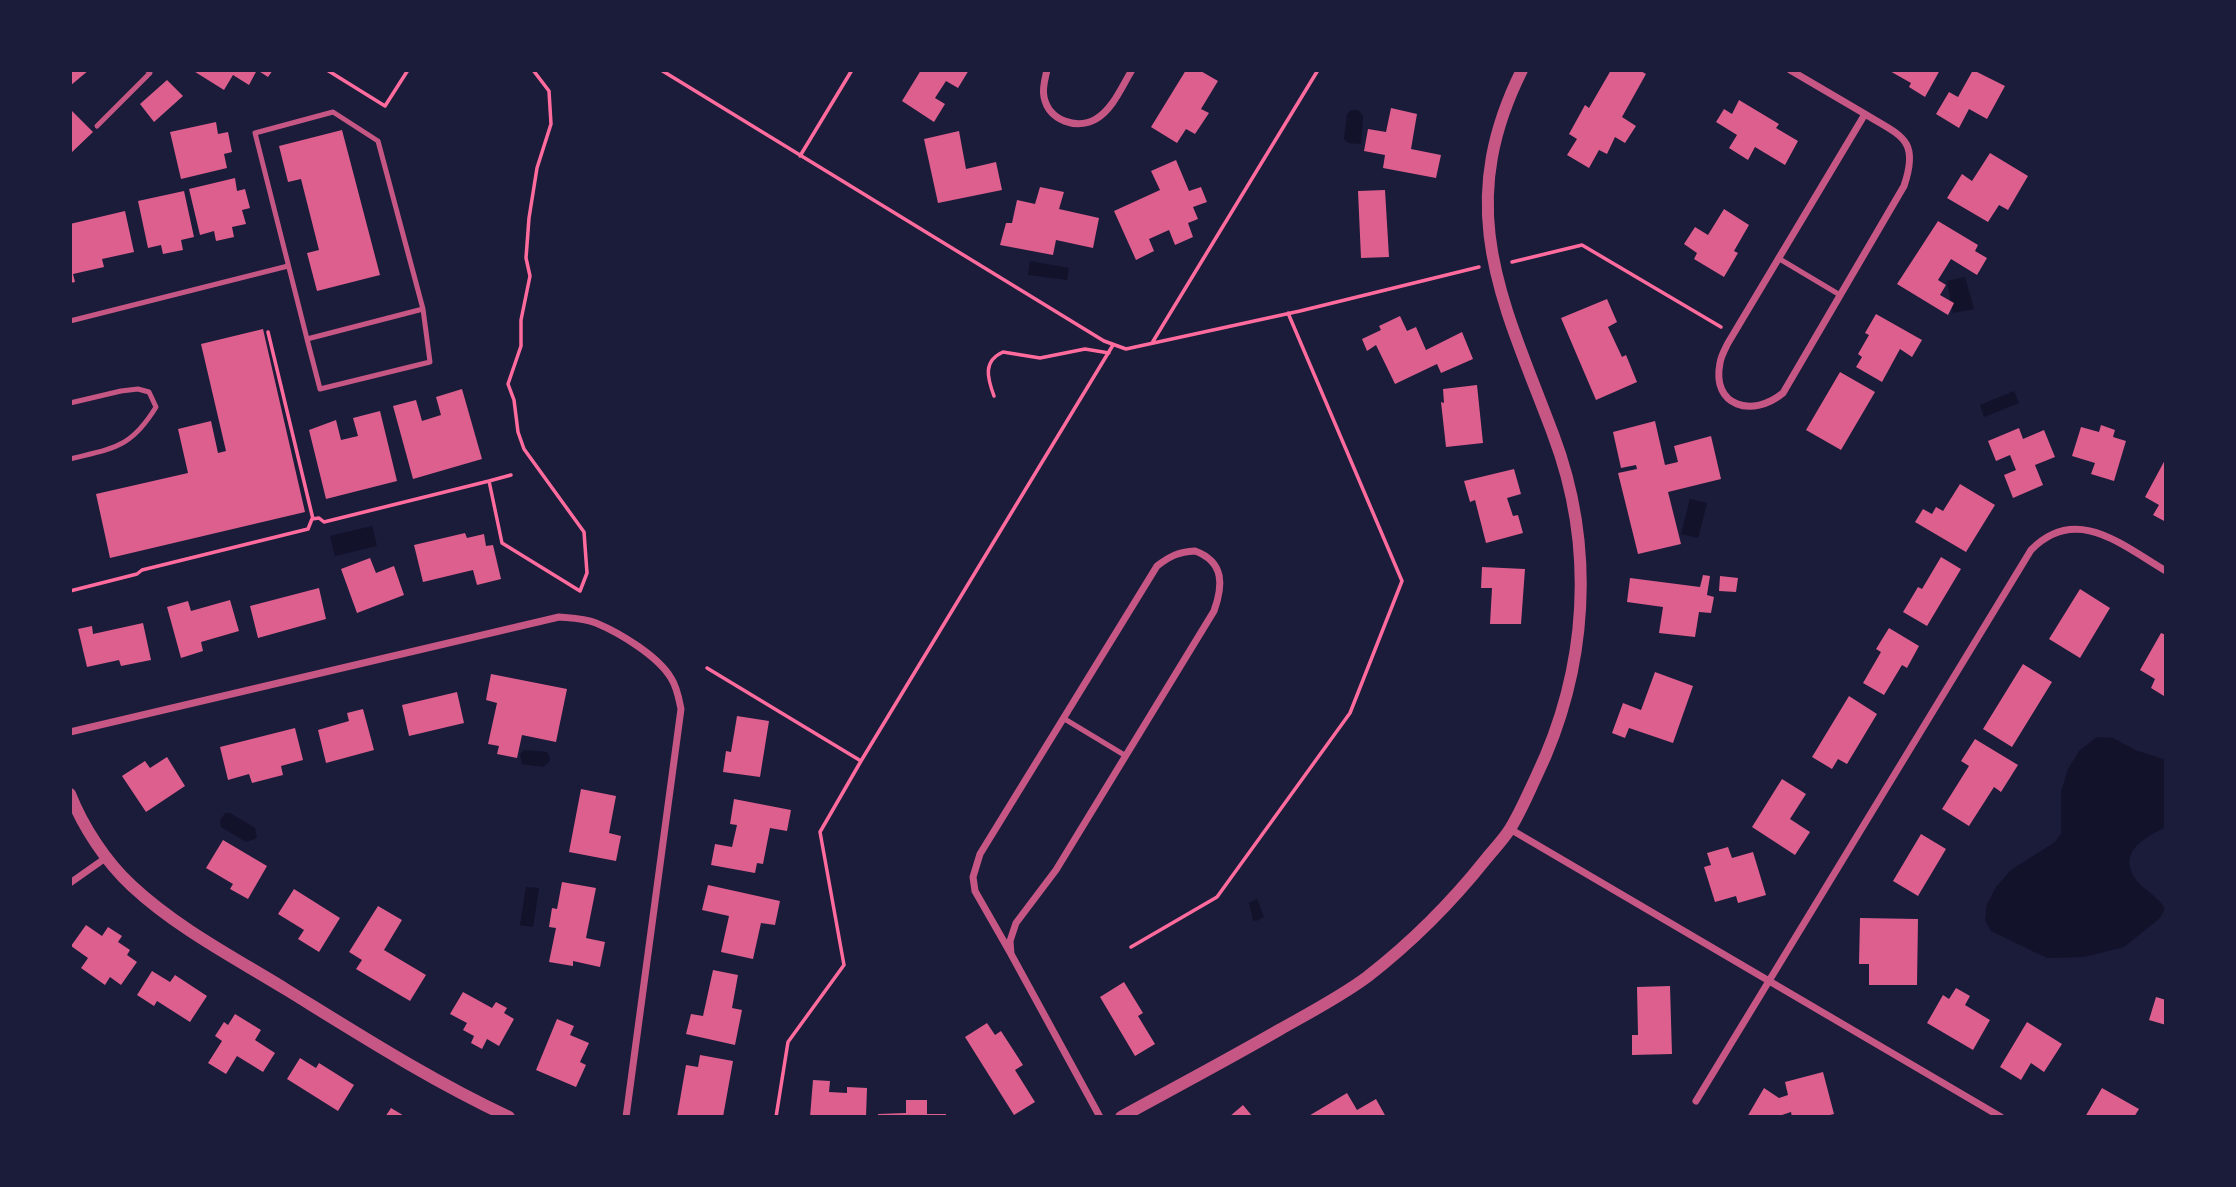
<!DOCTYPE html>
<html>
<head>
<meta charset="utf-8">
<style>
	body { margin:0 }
	#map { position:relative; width:2236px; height:1187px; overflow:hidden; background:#1b1b3a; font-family:Barlow,sans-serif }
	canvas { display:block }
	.frame { position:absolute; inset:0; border:72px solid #1b1b3a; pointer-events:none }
</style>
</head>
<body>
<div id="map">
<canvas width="2236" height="1187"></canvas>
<div class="frame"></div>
</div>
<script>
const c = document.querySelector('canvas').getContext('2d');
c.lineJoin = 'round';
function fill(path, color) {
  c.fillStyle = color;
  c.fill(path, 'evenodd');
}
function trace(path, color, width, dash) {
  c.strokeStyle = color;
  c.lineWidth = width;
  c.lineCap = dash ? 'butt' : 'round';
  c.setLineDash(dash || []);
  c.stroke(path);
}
fill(new Path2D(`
	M1351,110h7l5,6 -2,28 -13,-1 -4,-4 3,-25z
	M1030,261l39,7 -2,12 -39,-5z
	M1965,277l9,32 -21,4 -6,-32z
	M2014,391l5,12 -35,14 -4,-12z
	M1690,499l17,4 -9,35 -17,-4z
	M372,526l5,20 -42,10 -5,-20z
	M2097,737l16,1 22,12 31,10v67c-22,11 -50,25 -29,54 8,10 22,16 28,28l-6,10 -35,28 -40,10 -37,1 -56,-27 -6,-11 2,-16 9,-17 15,-17 44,-28 6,-9v-41l7,-23 11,-18z
	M524,750l23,2 3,6 -1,4 -6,5 -21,-3 -2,-10z
	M225,813h5l25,15 2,10 -11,4 -25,-15 -1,-6z
	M526,887l13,1 -6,39 -13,-2z
	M1257,899l7,18 -8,4 -3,-1 -4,-17z`), '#12122b');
fill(new Path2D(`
	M70,70h19l-19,16z
	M192,70h81l-5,7 -11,-7 -8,15 -16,-10 -9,15z
	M921,70l10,2 2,-2h36l-11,18 -12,-7 -11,17 10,6 -11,18 -32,-21z
	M1186,70h13l19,11 -17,28 8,4 -14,21 -9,-5 -9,14 -26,-16z
	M1611,70h28l7,4 -24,43 14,9 -11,17 -10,-6 -8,17 -8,-4 -10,18 -22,-13 10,-16 -8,-5 16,-29 4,3z
	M1888,70h52l-15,27 -16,-10 2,-4z
	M1973,70l32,16 -18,33 -18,-10 -10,19 -23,-14 13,-22 9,5z
	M167,80l16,16 -29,26 -14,-18z
	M1739,100l40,24 -3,4 22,13 -13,24 -30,-18 -7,13 -19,-12 8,-13 -21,-13 8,-13 8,5z
	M1391,108l26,6 -6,35 30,6 -5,23 -53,-10 2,-13 -21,-4 4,-22 18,3z
	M70,109l23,23 -23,22z
	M216,122l2,12 10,-2 4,20 -8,2 3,14 -46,11 -11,-47z
	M342,130l38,145 -63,16 -10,-38 12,-3 -18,-71 -13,3 -9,-36z
	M959,131l7,38 30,-7 6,28 -64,13 -14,-64z
	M1990,153l38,23 -20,34 -9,-5 -11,17 -41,-24 15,-24 10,7z
	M1176,160l13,31 12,-4 6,15 -14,5 5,12 -10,4 5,14 -18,8 -6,-15 -20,9 5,12 -18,9 -22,-49 46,-21 -9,-19z
	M235,178l2,13 8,-2 5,19 -8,2 4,14 -14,3 2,10 -18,4 -2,-10 -14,4 -11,-46z
	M1040,187l24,5 -5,17 40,9 -6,30 -37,-8 -3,15 -53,-10 6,-22h6l5,-23 18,4z
	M1385,190l4,67 -28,1 -3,-67z
	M184,191l10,46 -13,3 2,10 -20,4 -2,-9 -13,3 -10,-47z
	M1724,209l25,16 -15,26 4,2 -14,24 -30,-18 3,-6 -13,-9 11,-17 13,8z
	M125,211l9,41 -32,7 2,8 -31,7 2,8 -5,1v-59z
	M1938,221l40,24 -3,6 12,7 -10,17 -26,-16 -13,21 8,5 -6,10 14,8 -6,12 -51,-31z
	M1607,299l10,23 -9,5 14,30 4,-2 11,27 -41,18 -35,-82z
	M1876,314l46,26 -10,17 -12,-8 -18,33 -26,-15 6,-10 -4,-3 11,-19 -4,-2z
	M1400,316l7,15 9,-4 10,23 36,-18 11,27 -32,14 -4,-9 -42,20 -19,-39 -9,6 -5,-12 19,-9 -2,-4z
	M263,329l42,183 -195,46 -14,-64 92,-21 -10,-44 33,-8 7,32 8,-2 -25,-107z
	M1840,372l35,20 -34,58 -35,-20z
	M1477,385l6,58 -37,4 -5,-45 3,1 -1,-14z
	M462,389l20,70 -69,20 -20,-73 23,-6 6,21 19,-6 -5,-18z
	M380,411l17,70 -71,18 -17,-69 27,-10 5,20 17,-4 -5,-18z
	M1655,421l10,44 13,-3 -4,-16 37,-10 10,43 -53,13 13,52 -43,10 -20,-81 19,-4 -1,-4 -15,3 -8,-36z
	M2101,425l14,5 -2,7 13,4 -12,40 -23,-7 4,-11 -23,-7 9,-29 18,5z
	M2019,428l4,11 21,-9 11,27 -20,8 8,20 -30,13 -9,-23 12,-5 -6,-15 -14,6 -8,-20z
	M2166,458v64l-13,-7 6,-10 -14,-8z
	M1514,469l7,25 -14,4 6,18 5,-1 5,18 -37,10 -11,-43 -5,2 -6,-21z
	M1960,484l35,21 -29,47 -51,-30 8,-13 9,5 4,-7 7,4z
	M465,533l2,5 17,-4 2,12 7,-1 8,34 -24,6 -4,-15 -50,12 -9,-37z
	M1941,557l20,12 -34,57 -24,-14 15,-25 4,2z
	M370,558l6,15 18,-7 10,29 -47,18 -16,-44z
	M1482,567l43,2 -4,55h-31l2,-36h-11z
	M1703,575l7,1 -3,19 7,2 -3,16 -12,-1 -4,25 -36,-4 4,-26 -36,-5 3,-24 70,9z
	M1720,576l18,2 -2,14 -17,-1z
	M319,588l7,31 -68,19 -8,-32z
	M2080,589l30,19 -30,50 -31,-19z
	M230,600l9,31 -38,11 2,9 -22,7 -14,-51 21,-6 3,10z
	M143,623l8,37 -30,6 -2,-6 -32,7 -9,-38 14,-3 1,8z
	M1889,628l30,18 -12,22 -5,-3 -18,30 -21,-12 18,-31 -5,-3z
	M2161,633l5,2 -2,61 -13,-8 4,-9 -15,-9z
	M2023,664l29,18 -40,65 -29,-18z
	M1655,672l38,14 -20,57 -44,-15 -4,10 -13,-5 11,-30 18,7z
	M491,674l76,15 -11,53 -34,-7 -5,23 -20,-4 2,-8 -11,-2 9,-41 -11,-3z
	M457,692l7,31 -55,13 -7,-31z
	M1849,696l28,18 -30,50 -9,-5 -6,10 -20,-12z
	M363,709l11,41 -48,13 -8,-33 31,-9 -2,-8z
	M737,716l32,5 -9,56 -37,-5 3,-21 5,1z
	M295,728l8,32 -22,6 2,9 -31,8 -3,-9 -21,6 -8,-33z
	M1975,739l43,26 -17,27 -7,-5 -25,39 -27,-17 27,-43 -8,-5z
	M167,757l18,29 -39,26 -24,-36 23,-15 5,7z
	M1782,779l24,15 -16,25 20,13 -15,23 -43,-28z
	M581,789l35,7 -7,37 12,3 -5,25 -47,-9z
	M734,799l57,11 -4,21 -17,-3 -7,36 -6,-1 -2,10 -44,-8 4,-21 17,3 5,-22 -7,-1z
	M1921,834l25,15 -28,47 -25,-15z
	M223,840l44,26 -19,33 -18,-10 3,-5 -27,-16z
	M1728,847l4,11 21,-6 13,43 -28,8 -2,-7 -21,6 -11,-35 7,-2 -4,-12z
	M562,882l34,6 -10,50 19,4 -5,25 -27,-6v5l-24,-4 7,-34 -7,-1 3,-19 5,1z
	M708,885l72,16 -5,24 -14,-2 -8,36 -32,-7 8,-36 -27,-6z
	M294,889l46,29 -21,34 -21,-13 6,-9 -26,-16z
	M378,906l24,14 -18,30 42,25 -16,26 -54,-32 6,-9 -13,-8z
	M1860,918l58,1 -1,66h-48v-21h-10z
	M86,925l16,11 6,-9 14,9 -4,6 12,8 -3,5 10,7 -16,23 -11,-8 -5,8 -24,-17 7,-10 -17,-12z
	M713,970l25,5 -6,33 10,2 -7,35 -49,-11 5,-20 12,2z
	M152,971l18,11 5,-7 32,21 -17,26 -33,-21 -3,5 -17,-11z
	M1124,982l19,31 -5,3 17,28 -20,12 -35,-59z
	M1670,986l2,68 -40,1v-20h6l-1,-48z
	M1956,988l14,8 -5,9 25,15 -17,30 -46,-27 16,-28 6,4z
	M463,992l29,16 4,-6 11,6 -3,5 10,6 -15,27 -12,-7 -5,10 -11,-6 3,-7 -11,-6 4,-7 -17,-9z
	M2156,997l10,3v25l-17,-5z
	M235,1014l26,16 -6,10 20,13 -12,19 -26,-16 -11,18 -18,-11 14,-22 -7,-5 9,-14 4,3z
	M557,1019l17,7 -4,9 19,8 -9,19 6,3 -10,22 -40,-17z
	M2027,1022l35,22 -18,28 -13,-9 -10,17 -21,-13z
	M987,1023l8,12 6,-4 22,34 -8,5 20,32 -21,13 -49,-78z
	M700,1055l33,6 -10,56h-46l9,-52 12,2z
	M300,1058l16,10 3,-5 35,22 -16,26 -51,-32z
	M1823,1072l11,42 -13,3h-29l-1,-5 -15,5h-29l17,-29 15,10 9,-3 -3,-13z
	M813,1080l17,1 -1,11 18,1v-6l20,1 -1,29h-56z
	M2102,1088l37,21 -5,8h-49z
	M1347,1093l10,17 19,-11 10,18h-79z
	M906,1100h21v14h19v3h-68v-3l28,-1z
	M1243,1105l10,12h-24z
	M391,1108l15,9h-21z`), '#dd5f8e');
trace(new Path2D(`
	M327,70l58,36 23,-36
	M661,70l443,271 22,8 174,-38 179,-44
	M800,156l52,-86
	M1512,262l70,-17 139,82
	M268,332l45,187
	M1152,343l166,-273
	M994,396c-7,-19 -11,-35 9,-44l37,6 45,-9 24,4
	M489,481l22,-6
	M70,591l67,-17 5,-4 166,-41 4,-10 7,-1 5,4 165,-41 13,62 78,48 7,-18 -3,-41 -60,-83 -6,-17 -4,-32 -6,-16 13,-38v-26l9,-44 -4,-18 3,-40 8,-50 14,-44 -2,-33 -16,-21
	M707,668l154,93
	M1131,947l86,-50 133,-184 52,-132 -114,-268
	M776,1117l12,-75 56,-77 -24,-133 41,-71 252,-416`), '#ff6b9d', 3.5);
trace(new Path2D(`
	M333,112l45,29 45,168 -116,30 -52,-206z
	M97,126l53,-53 -3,-3
	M1778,258l62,37
	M70,321l218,-55
	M307,339l13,50 110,-27 -7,-53
	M70,403l51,-12 17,-2 11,3 7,15c-25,41 -42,41 -86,52
	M1063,718l63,38`), '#c65784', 5);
trace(new Path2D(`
	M1047,70c-2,9 -5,18 -3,27 5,24 33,33 52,22 17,-10 26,-33 36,-49
	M1790,70l75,44
	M1865,114c36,22 55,25 39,72l-121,207c-30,25 -72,14 -63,-30 1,-7 5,-14 8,-20z
	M1195,551c30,11 28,35 19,60l-158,259 -40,53 -6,18 1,13 -36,-63 -2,-14 7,-23 177,-288c13,-10 21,-14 38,-15z
	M70,732l489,-115c12,1 25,1 37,6 24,10 62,33 75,55 6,9 8,21 10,31l-55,408
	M1510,829l491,288
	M70,883l37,-26
	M1011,954l89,163
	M1696,1101l335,-551c45,-46 91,-5 135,21`), '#c65784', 7);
trace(new Path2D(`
	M70,794c13,33 36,68 62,92 45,42 103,72 155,104 73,45 145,91 222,127
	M1121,1117c53,-29 106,-57 158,-87 30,-17 61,-33 88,-53 45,-35 84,-74 119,-118 8,-10 17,-19 24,-30 10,-16 18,-35 26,-52 52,-108 60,-230 17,-343 -50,-133 -101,-224 -31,-364`), '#c65784', 12);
</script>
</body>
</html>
